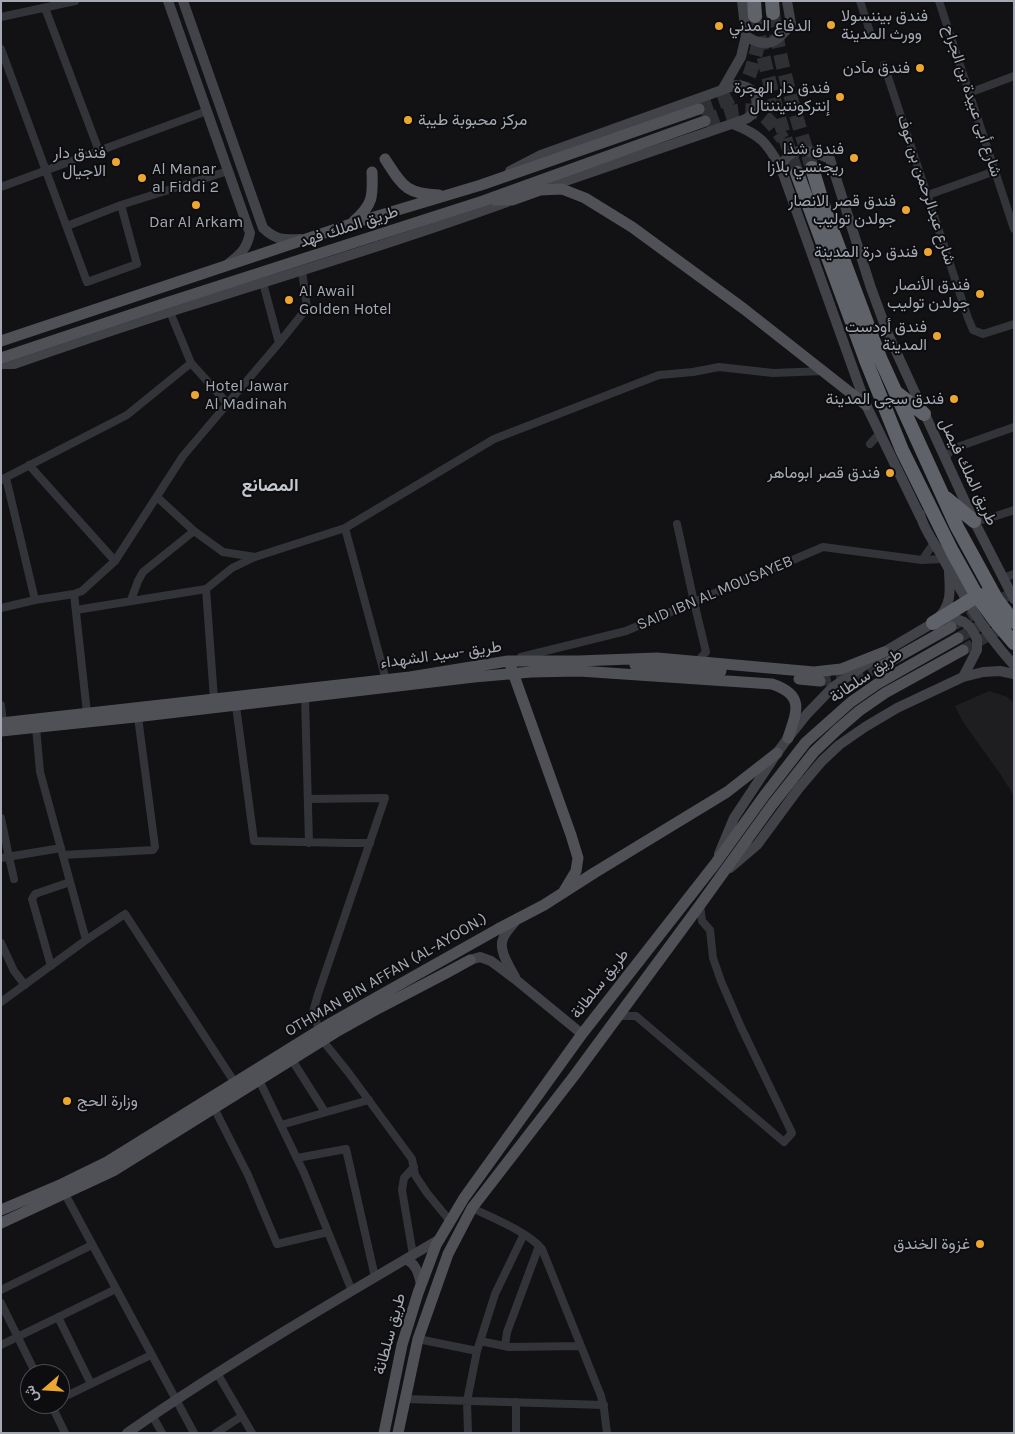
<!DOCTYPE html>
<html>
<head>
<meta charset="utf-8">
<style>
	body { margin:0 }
	#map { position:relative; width:1015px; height:1434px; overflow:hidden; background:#121214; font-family:Karla,Vazirmatn,sans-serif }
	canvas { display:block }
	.frame { position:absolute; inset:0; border:2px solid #a4a9b4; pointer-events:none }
	.north { position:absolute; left:20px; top:1364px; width:50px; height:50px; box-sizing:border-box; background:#0d0d0f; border:1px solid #494b51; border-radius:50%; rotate:251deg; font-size:14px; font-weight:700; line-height:20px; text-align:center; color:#a4a9b4 }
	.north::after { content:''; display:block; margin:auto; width:18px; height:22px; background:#eda731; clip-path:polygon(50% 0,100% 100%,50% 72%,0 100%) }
</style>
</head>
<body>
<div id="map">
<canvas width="1015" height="1434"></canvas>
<div class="frame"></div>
<div class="north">ش</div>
</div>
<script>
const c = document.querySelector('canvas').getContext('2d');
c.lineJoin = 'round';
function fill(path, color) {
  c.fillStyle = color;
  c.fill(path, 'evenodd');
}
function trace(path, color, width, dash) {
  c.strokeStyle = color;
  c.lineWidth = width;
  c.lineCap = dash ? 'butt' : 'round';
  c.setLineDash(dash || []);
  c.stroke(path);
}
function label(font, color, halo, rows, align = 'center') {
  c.font = font + ' Karla,Vazirmatn,sans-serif';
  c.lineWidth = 4;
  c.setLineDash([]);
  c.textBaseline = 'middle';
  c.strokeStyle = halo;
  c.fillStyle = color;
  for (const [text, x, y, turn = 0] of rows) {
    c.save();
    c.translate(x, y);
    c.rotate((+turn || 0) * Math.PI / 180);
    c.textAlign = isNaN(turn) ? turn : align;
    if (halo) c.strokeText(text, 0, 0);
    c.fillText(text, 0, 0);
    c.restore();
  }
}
fill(new Path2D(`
	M989,691l18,6 7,5v94l-15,-24 -36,-50 -8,-16z`), '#1e1e21');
trace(new Path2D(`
	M954,625l60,-33
	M958,638l56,-31
	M963,650l36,-20
	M820,681l39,-6 21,-8`), '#2f3034', 11, [11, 5.5]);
trace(new Path2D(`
	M773,13c7,53 23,103 39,155
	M755,16c10,52 24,108 42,157
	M699,109c14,-5 33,-9 43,-20 8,-9 14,-36 17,-48
	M705,121c19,-7 42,-18 60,-4 7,6 13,15 18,22`), '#2f3034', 14, [14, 7]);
trace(new Path2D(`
	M860,1l11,34
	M939,1l75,228
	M45,8l54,143
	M1,17l74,-16
	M1,49l86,233 50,-18 -16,-59 107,-34
	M884,65l84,253 5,12 10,4 31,-10
	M969,93l45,-17
	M1,187l206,-76
	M928,195l67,-24
	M67,226l54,-21
	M170,312l21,51 36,40
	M279,343l28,-35 -5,-37
	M870,444l10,-11
	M945,458l7,-9 62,-22
	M29,465l86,96
	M6,478l29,122
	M1,480l126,-65 64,-52
	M157,497l37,34 29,21 32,5
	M974,521l13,-2 27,-9
	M677,524l17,78 12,50 -8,9
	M345,528l41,152
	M922,560l12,-17
	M1003,578l11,-4
	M74,594l13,119
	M131,600l7,-19 5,-9 51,-41
	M1,608l34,-8 39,-6 8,-3 33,-30 68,-105 96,-113 -16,-60
	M76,610l130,-21
	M521,657l105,-26 197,-84 99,13 21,-1
	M305,698l4,145
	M214,699l-8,-110 26,-21 23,-11 90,-29 149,-89 165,-64 34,-3 26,-5 54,6 51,-2
	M1,705l2,18
	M236,706l18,135 93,2h23
	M36,727l4,45 46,168
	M308,799l77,-1 -67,196 -5,18 10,29 25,31 64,87 3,16 12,18 23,28
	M1,818l8,39 5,22
	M63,855l90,-5 2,-3 -17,-130
	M1,858l60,-10
	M1,943l13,28 11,14
	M51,966l-19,-67 3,-5 35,-12
	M1,1002l85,-62 39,-26 110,169
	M619,1016h17l148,126 8,-9 -51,-106 -20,-46 -8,-23 -3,-28 -8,-9 -2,-16
	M292,1060l33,52
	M259,1080l45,93 48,118
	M214,1108l34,67 29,69 51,-12
	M281,1125l88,-25
	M297,1158l49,-9 29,128
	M65,1194l129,239
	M472,1208c21,10 56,24 70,41l59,147 3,13 3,24
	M413,1255l-11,-65 2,-12 10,-11
	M1,1290l91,-45
	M1,1303l35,71
	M58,1317l33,67
	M418,1339l59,12
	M480,1341l29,6 72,-1
	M1,1345l115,-56
	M505,1346l2,-14 32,-86
	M217,1373l35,60
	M60,1399l91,-44
	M405,1399l199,6
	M516,1402v31
	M51,1404l14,29
	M152,1415l10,18
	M216,1433l26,-17
	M468,1433l-1,-32 10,-50 18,-57 29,-60`), '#333439', 8);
trace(new Path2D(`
	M168,1l82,232c-3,15 -9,21 -21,30
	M183,1l80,227c13,12 20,12 37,11
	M746,36c21,14 32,6 45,-12l-4,-23
	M722,90l19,-33 5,-21 -4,-35
	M733,124c28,11 34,19 48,44l85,237 55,113
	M781,168c2,-3 4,-9 6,-11 13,-12 29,-4 43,2l41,129 17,46 86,187 40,78
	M510,171l31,-16 195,-70c4,1 9,1 12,3 9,4 11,18 5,25 -3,4 -6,6 -10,7l-195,67
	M1,364h13c52,-18 105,-36 158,-53 112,-35 224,-69 335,-109
	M920,514c3,13 12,26 19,37 22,40 44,81 75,114
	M939,617c13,-13 11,-28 10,-45
	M719,854l15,-36 43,-65 11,-15 19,-24 26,-27 51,-35 49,-29 15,-6 8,2 8,3 6,5 7,12v11l-14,27
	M730,868l27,-23 42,-57 23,-27 17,-16 26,-18 32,-19 66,-31 20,-5 17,-1 14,3
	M470,960l10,-3 11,4 24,18 67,55
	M515,977c-5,-10 -17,-27 -12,-38 2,-7 10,-14 14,-20
	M406,1259c11,6 12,14 15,25
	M127,1433c101,-70 207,-132 313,-194`), '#414348', 10);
trace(new Path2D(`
	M385,159c17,26 20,35 54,36
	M495,200h17l28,-10 22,-1 23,9 47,29 112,82 122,96
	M354,221c19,-16 19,-25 18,-49
	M1,341l350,-117 130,-39 218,-76
	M1,358l165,-55 317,-102 222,-80
	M635,665l86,6
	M511,667l60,168 7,23 -2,13 -12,20
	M880,667l71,-40
	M799,679l21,2
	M1,723l409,-46 98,-16h70l79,-3 157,14 27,-3 43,-17
	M1,731l134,-14 339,-40 57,-5 48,-1 193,13c33,11 25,27 16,54
	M1,1210l61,-26 45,-22 224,-139 167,-94 46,-24 50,-32 133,-81 50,-39
	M1,1223l112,-52 223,-139 43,-24 69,-36 22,-12
	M384,1433l18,-88 16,-52 18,-48 28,-47 118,-164 133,-170 49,-68 42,-54 45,-40 26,-18 81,-46
	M398,1433l20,-94 30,-85 24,-46 102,-132 126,-171 72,-100 42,-53 23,-22 22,-19 26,-18 78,-43`), '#4f5157', 11);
trace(new Path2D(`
	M754,1l1,15
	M772,1l1,12
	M812,168l13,43 55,147 77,169 40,73 17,22
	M797,173l70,190 35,87 50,101 25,45 21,28 16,19
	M897,393l27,21
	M946,498l28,23
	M933,623l44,-27 7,-1`), '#5f6269', 14);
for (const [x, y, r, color] of [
	[831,25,5,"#eda731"],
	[719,26,5,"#eda731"],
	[920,68,5,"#eda731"],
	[840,97,5,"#eda731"],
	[408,120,5,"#eda731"],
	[854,158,5,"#eda731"],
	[116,162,5,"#eda731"],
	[142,178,5,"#eda731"],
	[196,205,5,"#eda731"],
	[906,210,5,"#eda731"],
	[928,252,5,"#eda731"],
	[980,294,5,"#eda731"],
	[289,300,5,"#eda731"],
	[937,336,5,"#eda731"],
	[195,395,5,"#eda731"],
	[954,399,5,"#eda731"],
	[890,473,5,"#eda731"],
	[67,1101,5,"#eda731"],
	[980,1244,5,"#eda731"]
]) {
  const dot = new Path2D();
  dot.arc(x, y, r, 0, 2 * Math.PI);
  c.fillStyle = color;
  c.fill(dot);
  trace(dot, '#0d0d0f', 2);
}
label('16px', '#a4a9b4', '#0d0d0f', [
	["فندق بيننسولا",841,16,"left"],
	["وورث المدينة",841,34,"left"],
	["الدفاع المدني",729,26,"left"],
	["فندق مآدن",910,68],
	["فندق دار الهجرة",830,88],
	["إنتركونتيننتال",830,106],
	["مركز محبوبة طيبة",418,120,"left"],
	["فندق شذا",844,149],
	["ريجنسي بلازا",844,167],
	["فندق دار",106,153],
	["الاجيال",106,171],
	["Al Manar",152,169,"left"],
	["al Fiddi 2",152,187,"left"],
	["فندق قصر الانصار",896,201],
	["جولدن توليب",896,219],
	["Dar Al Arkam",196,222,"center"],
	["فندق درة المدينة",918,252],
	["فندق الأنصار",970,285],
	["جولدن توليب",970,303],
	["Al Awail",299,291,"left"],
	["Golden Hotel",299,309,"left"],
	["فندق أودست",927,327],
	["المدينة",927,345],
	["Hotel Jawar",205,386,"left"],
	["Al Madinah",205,404,"left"],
	["فندق سجى المدينة",944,399],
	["فندق قصر ابوماهر",880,473],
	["وزارة الحج",77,1101,"left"],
	["غزوة الخندق",970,1244]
], 'right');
label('16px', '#a4a9b4', '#0d0d0f', [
	["شارع أبى عبيدة بن الجراح",972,101,72],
	["شارع عبدالرحمن بن عوف",926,190,72],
	["طريق الملك فهد",349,227,-18],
	["طريق الملك فيصل",968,472,65],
	["SAID IBN AL MOUSAYEB",715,593,-23],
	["طريق -سيد الشهداء",441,655,-8],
	["طريق سلطانة",866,676,-34],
	["OTHMAN BIN AFFAN (AL-AYOON.)",386,975,-30],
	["طريق سلطانة",600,984,-52],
	["طريق سلطانة",390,1334,-75]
]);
label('bold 18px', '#c5c8d0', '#0d0d0f', [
	["المصانع",270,486]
]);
</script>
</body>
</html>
